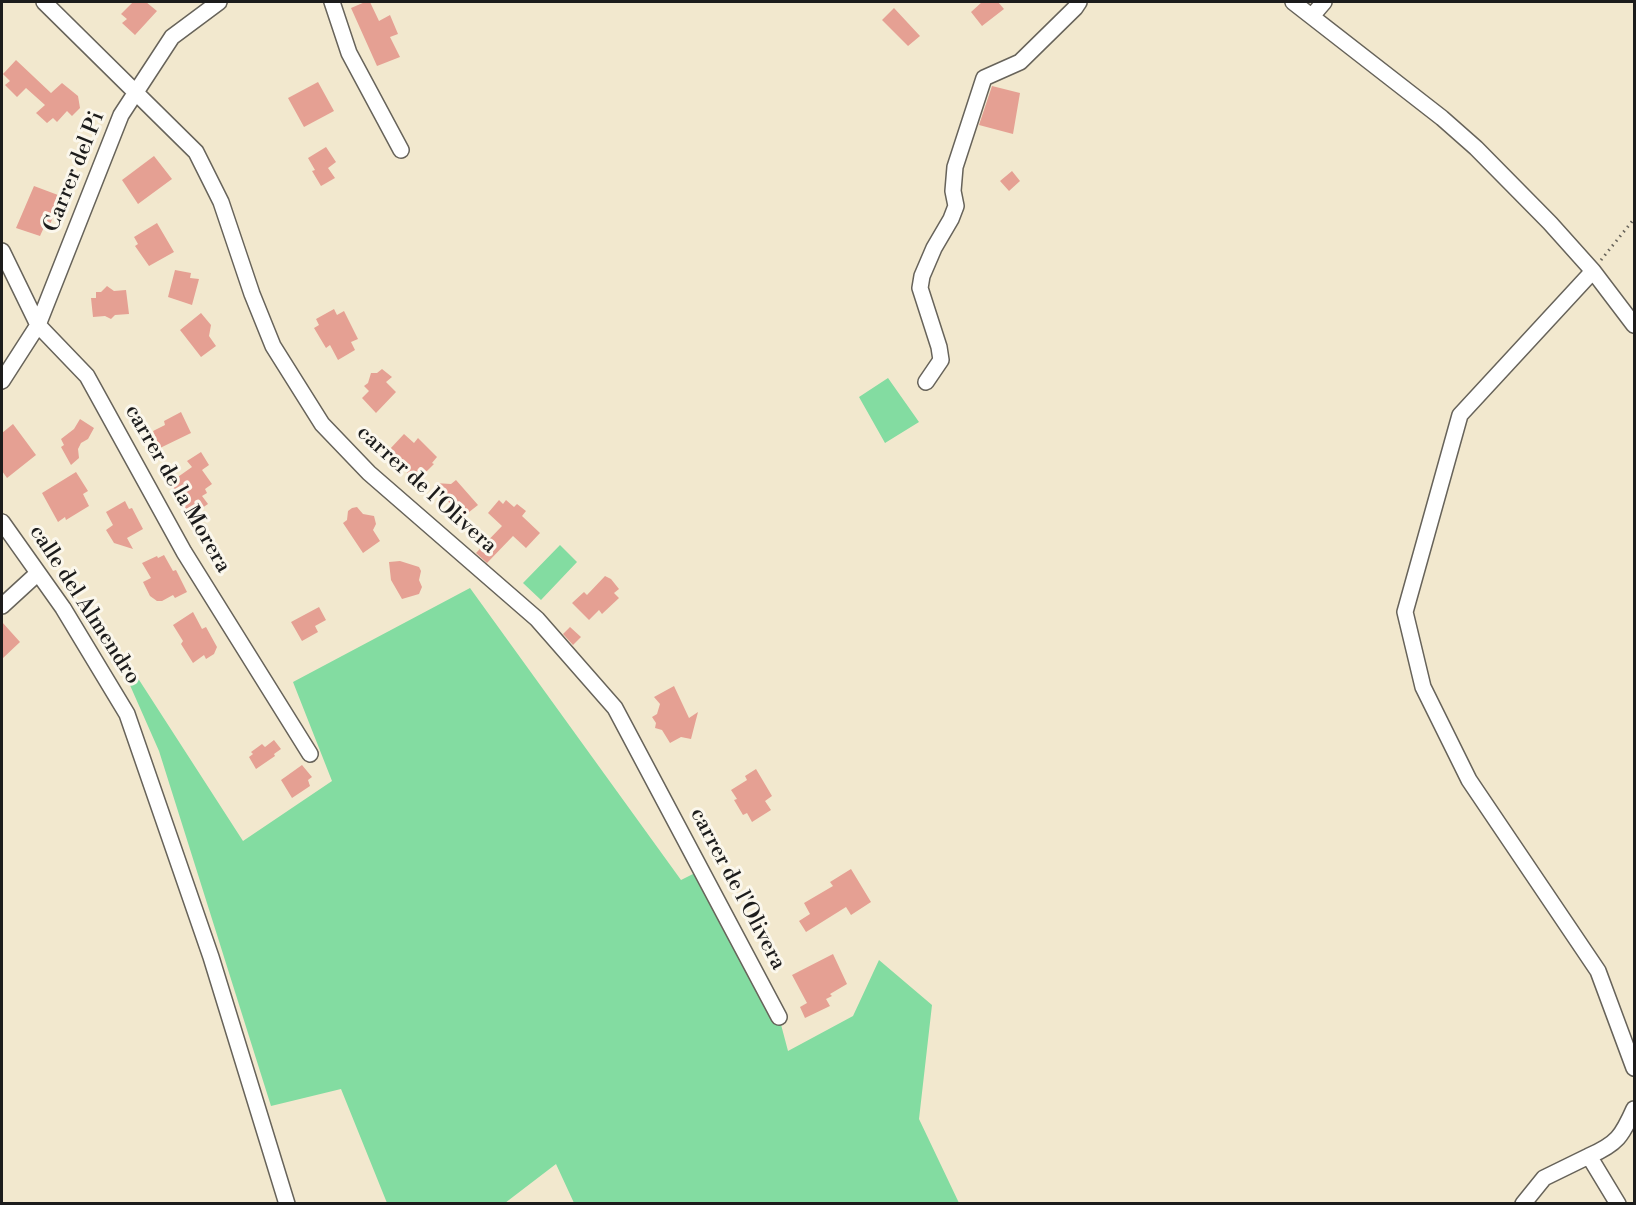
<!DOCTYPE html>
<html>
<head>
<meta charset="utf-8">
<style>
	body { margin:0 }
	#map { position:relative; width:1636px; height:1205px; overflow:hidden; background:#f2e8ce; font-family:"Libre Bodoni",serif }
	canvas { display:block }
	.frame { position:absolute; inset:0; border:3px solid #1c1c1c; pointer-events:none }
</style>
</head>
<body>
<div id="map">
<canvas width="1636" height="1205"></canvas>
<div class="frame"></div>
</div>
<script>
const c = document.querySelector('canvas').getContext('2d');
c.lineJoin = 'round';
function fill(path, color) {
  c.fillStyle = color;
  c.fill(path, 'evenodd');
}
function trace(path, color, width, dash) {
  c.strokeStyle = color;
  c.lineWidth = width;
  c.lineCap = dash ? 'butt' : 'round';
  c.setLineDash(dash || []);
  c.stroke(path);
}
function label(font, color, halo, rows, align = 'center') {
  c.font = font + ' "Libre Bodoni",serif';
  c.lineWidth = 6;
  c.setLineDash([]);
  c.textBaseline = 'middle';
  c.strokeStyle = halo;
  c.fillStyle = color;
  for (const [text, x, y, turn = 0] of rows) {
    c.save();
    c.translate(x, y);
    c.rotate((+turn || 0) * Math.PI / 180);
    c.textAlign = isNaN(turn) ? turn : align;
    if (halo) c.strokeText(text, 0, 0);
    c.fillText(text, 0, 0);
    c.restore();
  }
}
fill(new Path2D(`
	M888,378l31,44 -34,21 -26,-46z
	M560,545l17,17 -36,38 -18,-17z
	M470,588l211,292 20,-10 78,147 9,34 65,-35 26,-56 53,45 -13,114 40,84h-385l-18,-39 -51,39h-118l-46,-114 -70,17 -112,-355 -56,-127 140,217 89,-60 -39,-99z`), '#83dca1');
fill(new Path2D(`
	M133,2h13l11,9 -22,24 -13,-12 5,-4 -6,-5z
	M365,2h5l9,19 11,-6 8,19 -8,3 10,20 -23,9 -26,-58z
	M982,2h16l6,7 -22,17 -11,-14z
	M894,8l26,28 -12,10 -26,-26z
	M16,60l35,33 11,-10 16,13 2,12 -8,8 -5,-5 -10,11 -4,-4 -6,5 -11,-10 9,-8 -19,-17 -9,9 -12,-12 5,-4 -7,-7z
	M318,82l16,29 -30,16 -16,-29z
	M992,86l28,7 -7,41 -34,-9z
	M326,147l10,15 -8,6 7,10 -14,8 -9,-15 3,-1 -7,-12z
	M154,156l18,23 -34,25 -16,-24z
	M1012,171l8,10 -11,10 -9,-10z
	M34,186l24,9 -4,11 3,1 -8,20 -4,-2 -5,11 -24,-8z
	M157,223l17,29 -25,14 -14,-20 3,-2 -4,-7z
	M175,270l16,3 -1,5 9,1 -7,26 -24,-8z
	M107,286l7,5 12,-1 3,24 -14,1 -4,4 -6,-3 -12,1 -2,-19h5v-6h5z
	M334,309l3,6 7,-4 14,28 -7,3 4,8 -17,10 -8,-15 -4,3 -12,-20 5,-3 -3,-6z
	M201,313l10,12 -2,11 7,10 -15,11 -21,-27z
	M382,369l10,8 -6,5 10,10 -20,21 -14,-15 7,-7 -5,-5 4,-3 3,-10h6z
	M181,412l10,21 -31,15 -7,-17 12,-6 -1,-4z
	M80,419l14,9 -6,11 -7,4 -3,6 1,9 -8,7 -10,-18 3,-2 -3,-6 13,-10z
	M13,424l23,31 -29,23 -5,-7v-38z
	M404,434l10,9 4,-5 19,19 -5,6 2,1 -18,18 -9,-9 3,-4 -21,-19z
	M201,452l8,13 -7,5 10,14 -7,5 2,4 -5,3 6,8 -18,12 -15,-18 4,-2 -7,-9 5,-4 -2,-4 17,-12 -5,-6z
	M76,472l12,19 -5,3 6,12 -23,14 -1,-3 -7,5 -16,-29z
	M456,480l22,25 -19,15 -11,-12 3,-3 -4,-5 2,-2 -14,-15 16,1z
	M499,500l4,4 3,-4 8,7 3,-3 9,7 -4,5 18,17 -14,15 -13,-12 -26,27 -11,-10 26,-27 -14,-13z
	M125,501l4,8 3,-1 11,21 -16,9 6,11 -19,-6 -8,-13 7,-5 -7,-13z
	M357,507l6,7 11,2 2,8 -3,6 7,11 -17,12 -20,-30 4,-3 1,-9 4,-3z
	M164,555l9,16 3,-1 11,22 -12,6 -2,-3 -11,6h-5l-7,-5 -7,-14 8,-4 -9,-15 15,-7 1,2z
	M400,561l19,6 2,4 -2,9 3,7 -3,7 -17,5 -11,-19 -2,-18z
	M605,576l6,3 8,10 -5,4 5,5 -17,16 -3,-4 -10,10 -17,-17 12,-11 3,3z
	M319,607l7,13 -11,6 3,6 -16,9 -11,-19z
	M193,612l9,17 4,-2 11,20 -3,7 -8,5 -2,-4 -11,8 -12,-19 2,-3 -10,-16z
	M2,622l18,20 -18,17z
	M570,627l11,10 -8,8 -10,-11z
	M674,686l15,32 9,-6 -7,27 -10,-2 -11,6 -8,-13 -7,-2 1,-5 -4,-6 5,-3 3,-10 -6,-7z
	M274,740l7,9 -7,5 1,2 -19,13 -7,-12 4,-3 -2,-2 11,-8 3,3z
	M302,765l10,12 -4,3 2,6 -18,12 -11,-18z
	M756,769l16,27 -7,5 6,9 -19,12 -5,-9 -4,2 -9,-15 3,-1 -6,-9 16,-10 -2,-4z
	M851,869l20,33 -20,13 -5,-8 -40,25 -7,-11 11,-7 -6,-11 29,-17 -3,-4z
	M833,954l14,30 -17,10 2,2 -6,3 4,7 -25,12 -5,-11 7,-4 -15,-28z`), '#e5a093');
const minor = new Path2D(`
	M44,2l152,150 25,50 31,92 21,52 49,78 47,49 168,146 78,89 164,309
	M332,2l17,51 52,97
	M1293,2l149,116 34,30 74,75 43,48 41,54
	M1312,16l12,-14
	M2,251l36,74 49,51 97,176 126,202
	M1593,271l-133,144 -55,197 18,75 46,93 129,191 36,97
	M2,381l36,-56 83,-210 51,-78 47,-35
	M926,382l15,-22 -2,-13 -19,-59 2,-12 12,-28 17,-29 5,-13 -3,-15 2,-24 29,-89 36,-16 55,-54 4,-6
	M2,522l61,86 64,106 84,243 76,247
	M2,606l36,-33
	M1523,1204l21,-26 45,-22
	M1618,1204l-29,-48c28,-12 33,-20 45,-47`);
trace(minor, '#67635a', 18);
trace(new Path2D(`
	M1601,260l33,-41`), '#67635a', 3, [1.5, 4.5]);
trace(minor, '#fff', 15);
label('22px', '#1c1c1c', '#fbf7ec', [
	["Carrer del Pi",75,172,-68],
	["carrer de la Morera",177,489,60],
	["carrer de l'Olivera",426,490,42],
	["calle del Almendro",84,605,57],
	["carrer de l'Olivera",737,889,62]
]);
</script>
</body>
</html>
